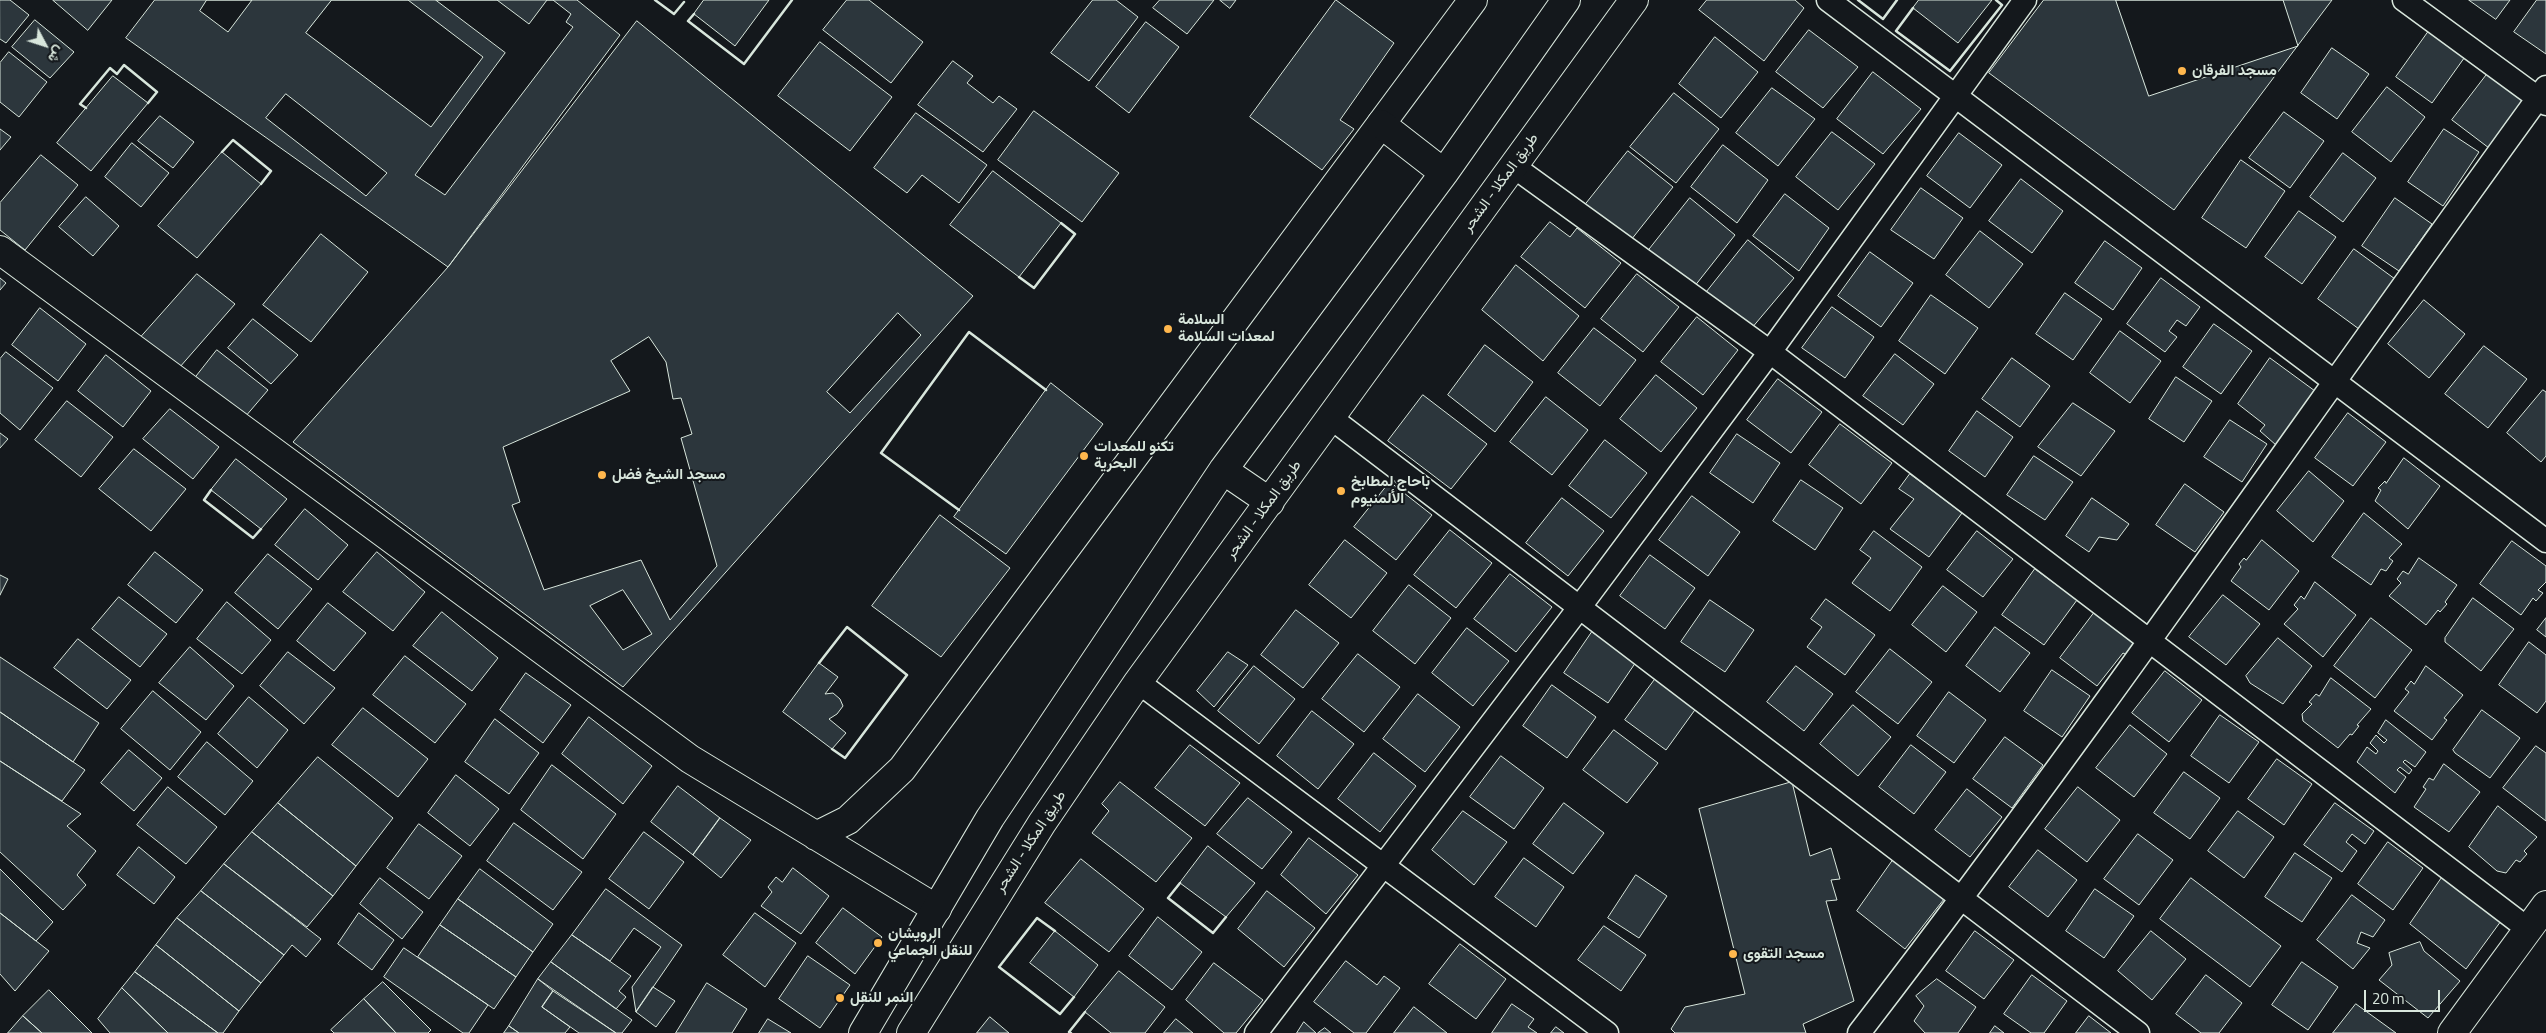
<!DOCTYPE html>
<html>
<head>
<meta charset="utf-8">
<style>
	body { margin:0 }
	#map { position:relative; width:2546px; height:1033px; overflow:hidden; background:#14181c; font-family:"Titillium Web",Vazirmatn,sans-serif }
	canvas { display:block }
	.north { position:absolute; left:20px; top:20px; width:50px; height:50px; -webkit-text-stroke:4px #14181c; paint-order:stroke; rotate:130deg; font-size:14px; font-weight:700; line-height:20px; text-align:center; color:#d8e6dc }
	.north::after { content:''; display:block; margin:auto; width:18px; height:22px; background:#d8e6dc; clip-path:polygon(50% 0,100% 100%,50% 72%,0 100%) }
	.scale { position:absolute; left:2364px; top:990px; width:76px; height:22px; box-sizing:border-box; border:2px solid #d8e6dc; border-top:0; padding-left:6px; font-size:15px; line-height:18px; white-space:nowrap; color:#d8e6dc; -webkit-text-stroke:4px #14181c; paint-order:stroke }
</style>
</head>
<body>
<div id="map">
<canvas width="2546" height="1033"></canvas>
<div class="north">ش</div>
<div class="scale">20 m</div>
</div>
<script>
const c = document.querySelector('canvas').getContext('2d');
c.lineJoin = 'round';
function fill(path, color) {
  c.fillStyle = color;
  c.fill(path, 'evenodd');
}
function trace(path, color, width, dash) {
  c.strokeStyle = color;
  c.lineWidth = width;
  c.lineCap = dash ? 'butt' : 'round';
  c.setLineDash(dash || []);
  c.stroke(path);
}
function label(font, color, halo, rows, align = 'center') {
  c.font = font + ' "Titillium Web",Vazirmatn,sans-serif';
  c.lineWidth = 4;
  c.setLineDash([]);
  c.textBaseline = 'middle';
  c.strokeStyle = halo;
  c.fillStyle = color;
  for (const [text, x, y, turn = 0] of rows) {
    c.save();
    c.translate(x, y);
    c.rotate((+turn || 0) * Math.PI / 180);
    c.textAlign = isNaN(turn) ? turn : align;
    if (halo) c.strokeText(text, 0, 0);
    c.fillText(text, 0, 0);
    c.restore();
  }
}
const building = new Path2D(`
	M0,0h10l19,15 -23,28 -6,-4z
	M53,0h59l-24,30z
	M155,0h422l43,35 -172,232 -322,-229z
	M207,0h45l-24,32 -28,-21z
	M332,0h76l75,57 -52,70 -125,-94z
	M436,0h61l32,24 18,-24h6l18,14 -5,8 7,5 -128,168 -30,-20 90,-122z
	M704,0h65l-34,46 -41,-32z
	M847,0h22l54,42 -32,41 -68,-53z
	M1093,0h23l22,17 -49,64 -38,-28z
	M1160,0h54l-27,34 -34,-26z
	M1220,0h16l-6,8z
	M1336,0l58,43 -54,77 14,9 -32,41 -72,-53z
	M1707,0h88l9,8 -40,53 -65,-51z
	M1919,0h73l-34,43 -45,-35z
	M2044,0h288l-158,210 -185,-137z
	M2116,0h167l15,46 -149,50z
	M2469,0h41l-14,19z
	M2537,0h9v54l-32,-22z
	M35,20l39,32 -24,26 -38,-31z
	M637,21l336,275 -350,391 -330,-245 155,-175z
	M1146,22l33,25 -50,66 -33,-26z
	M2431,28l36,26 -35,49 -36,-26z
	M1809,30l49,37 -35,41 -47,-36z
	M1715,37l43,35 -37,46 -42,-34z
	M820,42l72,55 -42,54 -72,-55z
	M2332,48l37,26 -32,45 -36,-26z
	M9,52l38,30 -28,35 -19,-15v-39z
	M953,61l20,15 -6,7 26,20 6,-7 18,13 -34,43 -65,-47z
	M1873,72l48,37 -38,45 -46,-35z
	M2488,73l37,29 -36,46 -37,-28z
	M113,76l35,27 -57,68 -34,-28z
	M2387,87l38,30 -34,45 -39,-30z
	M1772,88l43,31 -37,47 -42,-33z
	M1674,93l45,36 -43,54 -46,-36z
	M286,94l101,79 -21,23 -100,-78z
	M1034,111l85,62 -37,49 -84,-62z
	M2284,112l40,29 -34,47 -41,-30z
	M916,113l71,52 -28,38 -37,-28 -15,18 -33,-25z
	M160,116l34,26 -21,26 -35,-27z
	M0,129l11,8 -11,13z
	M2444,129l35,23 -36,54 -35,-24z
	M1832,132l43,32 -37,46 -42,-33z
	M1959,133l43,32 -32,43 -43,-32z
	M132,143l37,30 -28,34 -36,-30z
	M1723,145l45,35 -31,43 -46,-36z
	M1628,151l45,36 -42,53 -46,-35z
	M222,152l39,32 -64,74 -39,-32z
	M2343,153l33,25 -33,44 -33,-25z
	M41,155l37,30 -53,65 -25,-20v-27z
	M2241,160l44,31 -39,57 -44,-30z
	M993,171l68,52 -42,54 -69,-52z
	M2021,179l42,32 -31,42 -43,-32z
	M1921,188l42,30 -29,41 -43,-29z
	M1785,194l44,34 -30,43 -46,-35z
	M86,197l33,29 -26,30 -34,-29z
	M1690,198l45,37 -41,52 -46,-36z
	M2395,198l37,26 -33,47 -37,-25z
	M2299,211l37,26 -34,47 -37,-27z
	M1550,222l20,15 7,-9 44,35 -36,45 -64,-51z
	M1980,231l43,33 -34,44 -43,-33z
	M321,234l47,38 -57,70 -48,-37z
	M1748,240l46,38 -43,51 -46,-35z
	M2105,241l37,27 -29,42 -38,-27z
	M2354,249l41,30 -36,50 -41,-30z
	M1870,252l43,31 -32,44 -43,-31z
	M1516,265l63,51 -36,45 -61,-51z
	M197,274l38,30 -56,64 -38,-31z
	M1637,274l42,33 -36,45 -42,-33z
	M0,278l6,5 -6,7z
	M2161,278l39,29 -14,19 -9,-6 -8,11 8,6 -12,15 -38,-28z
	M2065,293l37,26 -29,41 -37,-26z
	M1931,295l47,33 -33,46 -46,-33z
	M2424,300l41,34 -36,44 -41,-34z
	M1832,307l42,30 -29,41 -43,-30z
	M40,308l46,36 -28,37 -46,-36z
	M898,313l23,22 -71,78 -23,-21z
	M1697,317l41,33 -35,45 -42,-33z
	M253,319l45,36 -27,29 -43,-36z
	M2214,324l38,27 -31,43 -38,-27z
	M1594,328l42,32 -36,46 -42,-33z
	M2120,331l41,30 -31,42 -40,-30z
	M649,337l17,25 7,37 8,-1 11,36 -11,4 36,128 -47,54 -29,-60 -97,30 -32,-85 8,-3 -17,-55 127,-56 -19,-30z
	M1485,345l48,37 -38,50 -47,-37z
	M2484,346l43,33 -39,49 -43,-34z
	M217,350l51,40 -23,27 -50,-39z
	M6,352l47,36 -33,42 -20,-17v-54z
	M1895,354l39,30 -31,41 -40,-29z
	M106,355l45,36 -28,36 -45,-36z
	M2012,358l38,28 -30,41 -38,-28z
	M2270,358l45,33 -39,54 -16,-14 5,-6 -27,-21z
	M1656,375l41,33 -36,44 -41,-33z
	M2176,377l36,24 -28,41 -35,-23z
	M1778,379l44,33 -31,41 -44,-33z
	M1051,383l52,41 -97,130 -52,-37z
	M2543,390l3,2v64l-5,6 -34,-29z
	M1423,395l64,49 -36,45 -63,-48z
	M1546,397l42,33 -36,45 -42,-33z
	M67,401l46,36 -32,40 -46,-37z
	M2073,403l42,28 -34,45 -43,-29z
	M170,409l49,38 -26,32 -50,-40z
	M1977,411l36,26 -28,40 -36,-26z
	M2348,413l38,29 -33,44 -38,-28z
	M2230,420l37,24 -25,38 -38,-25z
	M1840,424l52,39 -31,41 -52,-39z
	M0,433l8,6 -8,9z
	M1737,434l43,29 -27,40 -43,-30z
	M1605,440l42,33 -36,45 -42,-32z
	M134,449l52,40 -35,42 -52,-42z
	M2034,456l39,26 -28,38 -38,-25z
	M2404,458l36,28 -32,43 -33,-28 6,-11 -3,-2 7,-7 1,2z
	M236,459l51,40 -26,30 -50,-39z
	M2309,471l35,30 -31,41 -36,-31z
	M1910,474l52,39 -33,44 -39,-28 24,-30 -15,-10z
	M1801,480l42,28 -28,42 -42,-29z
	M1390,482l42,33 -36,45 -42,-33z
	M2185,484l39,28 -29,40 -39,-27z
	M1692,496l48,36 -32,44 -49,-36z
	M1562,498l42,33 -36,45 -42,-33z
	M2092,498l37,26 -12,16 -18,-3 -10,15 -23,-16z
	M305,509l43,36 -30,35 -43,-35z
	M2364,513l38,31 -13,14 4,3 -7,10 -5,-2 -10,16 -39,-28z
	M940,515l70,53 -69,89 -69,-51z
	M1450,530l42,33 -36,45 -42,-33z
	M1874,531l48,36 -32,44 -38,-28 19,-25 -11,-8z
	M1977,531l36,28 -30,38 -36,-27z
	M1345,540l42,33 -36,45 -42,-33z
	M2262,540l37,31 -30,39 -38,-29 10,-14 -2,-3 5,-6 2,2z
	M2512,541l34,25v16l-8,8 5,3 -7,8 -3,-3 -12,17 -41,-31z
	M155,552l48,38 -27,33 -48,-38z
	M377,552l48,40 -32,39 -50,-39z
	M268,554l44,35 -34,40 -43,-36z
	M1650,555l45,33 -30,41 -45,-33z
	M2419,558l38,27 -12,17 2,2 -7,8 -2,-2 -12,15 -37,-29 12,-13 -4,-4 6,-8 5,3z
	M2035,569l42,31 -33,45 -42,-30z
	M1510,574l42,33 -36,45 -42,-33z
	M0,575l8,4 -8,16z
	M2315,582l41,33 -33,42 -39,-33 14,-15 -4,-4 7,-9 3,3z
	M1409,585l42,33 -36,46 -42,-33z
	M1943,586l34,26 -31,40 -34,-27z
	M623,590l29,44 -29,16 -33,-44z
	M2223,595l37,29 -34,41 -37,-28z
	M119,597l48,37 -27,33 -48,-38z
	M2473,598l41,31 -33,42 -36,-29v-4z
	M1826,599l49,36 -30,40 -38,-28 15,-20 -11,-8z
	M1710,600l44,30 -29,42 -44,-30z
	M227,602l44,38 -29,34 -45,-35z
	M328,603l38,30 -32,38 -37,-30z
	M1296,610l43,33 -36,45 -42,-33z
	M442,612l56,46 -26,33 -59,-45z
	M2094,613l43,33 -8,10 -6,-3 -26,33 -37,-28z
	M2371,618l41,32 -37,48 -41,-32z
	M2546,618v19l-9,-7z
	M1995,627l35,26 -30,39 -34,-26z
	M1467,628l42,33 -36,45 -41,-33z
	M1592,632l44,30 -28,41 -44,-30z
	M2278,638l34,28 -29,38 -33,-21 -4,-7z
	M78,639l53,41 -24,29 -53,-41z
	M2529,642l17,13v46l-9,12 -38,-28z
	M190,647l44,39 -28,34 -47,-37z
	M1890,649l42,33 -34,42 -42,-32z
	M288,652l47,36 -31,36 -44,-38z
	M1228,652l20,13 -34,42 -17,-16z
	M1358,654l42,33 -36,45 -42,-33z
	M405,656l61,48 -31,39 -62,-48z
	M0,657l99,66 -26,39 -73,-50z
	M819,663l19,14 -13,17 8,-1 7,6 3,7 -6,8 -8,5 17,14 -14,16 -49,-37z
	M1254,666l41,33 -36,45 -41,-33z
	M1796,666l37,28 -29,37 -37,-29z
	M2426,666l37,29 -19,23 3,2 -15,20 -38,-29 15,-19 -4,-3 6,-8 3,3z
	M2052,670l38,26 -28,41 -38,-26z
	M2165,671l37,29 -33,42 -37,-29z
	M526,673l45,32 -28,38 -43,-33z
	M1656,678l41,29 -31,43 -41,-30z
	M2331,678l40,31 -14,16 2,1 -7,9 -2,-1 -12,14 -35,-27 -1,-7 10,-10 -3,-2 7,-8 3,2z
	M1552,685l44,32 -29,41 -44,-32z
	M153,691l48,41 -31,38 -49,-41z
	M1949,692l37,28 -32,43 -37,-27z
	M1418,694l42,33 -35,45 -42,-33z
	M249,697l39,33 -31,38 -39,-34z
	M1853,705l38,32 -33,39 -38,-32z
	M363,708l65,51 -30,38 -66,-52z
	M2482,710l38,28 -30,40 -35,-25 -2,-3z
	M1312,711l42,33 -36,45 -41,-33z
	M0,712l85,58 -23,31 -62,-40z
	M2220,715l39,27 -30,41 -38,-27z
	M589,717l63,49 -29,38 -61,-50z
	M495,719l44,34 -30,41 -44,-32z
	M2386,720l40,32 -11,15 -10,-7 -2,2 9,8 -3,4 -9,-7 -3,3 9,7 -11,16 -38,-31 10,-15 9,7 2,-3 -8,-8 6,-8 8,8 3,-3 -9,-7z
	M2130,725l37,29 -33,43 -38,-29z
	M1614,730l44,33 -31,40 -44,-33z
	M2005,737l38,28 -31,43 -39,-29z
	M207,742l46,39 -28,34 -47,-38z
	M1190,745l50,38 -35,43 -50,-38z
	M1911,745l35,27 -32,42 -35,-27z
	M2536,746l10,7v68l-43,-33z
	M129,750l33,28 -28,33 -33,-28z
	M1374,753l42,33 -36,46 -42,-33z
	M1501,756l43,32 -30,41 -44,-32z
	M318,757l75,61 -37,48 -78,-63z
	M2277,759l35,25 -28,41 -36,-26z
	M0,761l81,53 -14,12 29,25 -19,24 9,10 -23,25 -63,-58z
	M2444,764l36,28 -31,40 -35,-25 12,-18 -3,-2 6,-9 4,2z
	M552,765l64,49 -33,45 -62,-49z
	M2184,772l36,26 -30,41 -36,-26z
	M456,775l43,34 -29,37 -42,-33z
	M1120,782l72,56 -36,44 -64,-49 17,-22 -7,-7z
	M1792,782l18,74 21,-8 9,31 -9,1 6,20 -11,1 28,100 -51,23 3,9h-131l-4,-4 14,-22 60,-13 -46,-185z
	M678,786l42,32 -27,37 -42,-33z
	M168,787l49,40 -31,37 -49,-39z
	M2078,787l42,33 -33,42 -42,-33z
	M1967,789l35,28 -32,40 -35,-27z
	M1248,798l44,34 -30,37 -45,-35z
	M278,803l78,63 -23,30 -81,-64z
	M1564,803l40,30 -31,41 -40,-30z
	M2335,803l39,28 -9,13 -13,-10 -6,8 11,9 -15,21 -38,-27z
	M2498,806l39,31 -13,14 3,3 -7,8 -4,-2 -10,13 -9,-2 -28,-24z
	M1463,811l44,31 -33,43 -42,-35z
	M2238,811l36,26 -30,41 -36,-27z
	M720,818l31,22 -30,38 -28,-23z
	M514,823l68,49 -29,38 -66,-49z
	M419,824l43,32 -33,43 -42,-31z
	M252,832l81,64 -26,31 -83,-63z
	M644,832l40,30 -35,47 -40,-30z
	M2138,834l35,26 -34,45 -35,-26z
	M1309,838l49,37 -32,39 -45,-39z
	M2388,842l35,26 -30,42 -35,-26z
	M1208,846l47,37 -29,34 -46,-34z
	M139,847l36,30 -21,27 -37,-29z
	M2038,850l39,30 -29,37 -39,-30z
	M2295,853l37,25 -30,44 -37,-25z
	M1524,858l40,29 -28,40 -41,-30z
	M1081,859l63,50 -35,43 -64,-49z
	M1893,860l51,39 -39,50 -48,-38z
	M224,864l97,75 -15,18 -14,-12 -8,10 -83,-64z
	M793,868l36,28 -28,38 -40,-28 11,-14 -4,-5 8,-10 6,5z
	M0,869l53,53 -17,19 -36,-28z
	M480,869l73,55 -20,28 -75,-53z
	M1636,875l31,21 -28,42 -31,-20z
	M2443,876l58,45 -35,48 -56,-45z
	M380,878l43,34 -21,27 -42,-35z
	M2191,878l90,68 -31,41 -90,-68z
	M606,889l76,56 -46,67 -4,-25 29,-40 -27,-19 -24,33 -38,-26z
	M2095,889l39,27 -30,42 -38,-27z
	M201,891l83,64 -23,28 -84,-65z
	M1267,891l48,37 -31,39 -46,-38z
	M2352,895l33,25 -12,17 -12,-5 -4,11 13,5 -17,21 -36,-29z
	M458,899l75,53 -17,25 -76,-52z
	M843,908l39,29 -27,37 -39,-31z
	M0,913l49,38 -34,40 -15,-17z
	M359,913l35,27 -22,30 -34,-26z
	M755,913l41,30 -31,44 -42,-32z
	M1158,917l44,35 -30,38 -43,-34z
	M177,918l84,65 -22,28 -83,-66z
	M440,925l76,52 -22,32 -76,-52z
	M1604,926l42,29 -25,36 -43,-31z
	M1055,931l43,34 -24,32 -44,-34z
	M1975,931l39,29 -30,39 -38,-28z
	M2151,931l35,28 -34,41 -34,-29z
	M572,935l59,41 -12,15 7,6 -10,12 -65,-47z
	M2420,942l4,9 36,30 -32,37 -49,-38 13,-15 -3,-12z
	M1460,944l46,35 -30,40 -47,-35z
	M156,945l83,66 -16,22h-5l-83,-61z
	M404,948l84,57 -19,28h-6l-79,-56z
	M808,956l42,29 -30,43 -41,-29z
	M1346,961l31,24 7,-9 16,12 -34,45h-12l-40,-31z
	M551,962l81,58 -10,13h-6l-78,-54z
	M2302,962l36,25 -30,43 -36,-25z
	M1214,963l49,37 -27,33h-12l-38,-33z
	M1119,971l46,36 -20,26h-34l-26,-21z
	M135,972l83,61h-50l-46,-45z
	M2032,975l35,26 -23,32h-13l-27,-19z
	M2206,975l36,28 -23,30h-18l-25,-19z
	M538,979l15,12 -11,16 28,20 -5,6h-46l-10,-7z
	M1937,979l39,28 -18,26h-33l-11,-12 10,-15 -8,-10z
	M383,982l48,48 -3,3h-32l-32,-34z
	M707,983l40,26 -15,24h-56z
	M653,987l22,14 -19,26 -20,-15z
	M122,988l46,45h-58l-12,-14z
	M49,990l43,43h-50l-19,-17z
	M553,991l63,42h-37l-37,-26z
	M364,999l32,34h-62l-3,-3z
	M1512,1004l22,15 -6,8 9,6h-45z
	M2356,1004l40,29h-63z
	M1414,1007l33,26h-53z
	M23,1016l19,17h-34z
	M2089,1016l22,17h-35z
	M990,1017l19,16h-32z
	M768,1019l23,14h-32z
	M1176,1019l17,14h-29z
	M1304,1022l12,11h-19z
	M509,1026l10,7h-15z
	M1995,1026l9,7h-14z
	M1556,1027l8,6h-13z
	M1325,1028l6,5h-13z`);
fill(building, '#2c363c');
trace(building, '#d8e6dc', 1);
const street = new Path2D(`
	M1828,0l718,541
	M2404,0l142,104
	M1513,166l257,186 758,577
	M1331,418l807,615
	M1138,682l469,351
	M1256,1033l323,-425 191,-256 255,-352
	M1859,1033c238,-309 458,-631 687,-946`);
const secondary = new Path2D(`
	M0,250l690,509 247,150
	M816,836l32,-16 54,-51 571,-769
	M2452,1033l94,-128`);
const highway = new Path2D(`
	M1381,124l63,49
	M1223,470l47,32
	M863,1033l127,-215 233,-348 221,-297 122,-173
	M911,1033l131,-210 96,-141 496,-682`);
trace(street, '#d8e6dc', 25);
trace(secondary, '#d8e6dc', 30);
trace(highway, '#d8e6dc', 30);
trace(street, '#14181c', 22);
trace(secondary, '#14181c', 28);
trace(highway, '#14181c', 28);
trace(new Path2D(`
	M655,0l19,14 10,-12
	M1858,0l25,19 14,-19
	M1913,8l-17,23 54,40 52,-66 -6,-5
	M694,14l-6,7 56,43 48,-64
	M86,108l-6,-4 30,-36 7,6 7,-9 33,27 -9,11
	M222,152l11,-12 38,31 -10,13
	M1019,277l15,11 41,-54 -14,-11
	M211,490l-7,10 49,38 8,-9
	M959,510l-78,-57 88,-121 77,58
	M819,663l28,-36 60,48 -62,83 -13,-9
	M1180,883l-12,15 45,35 13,-16
	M1055,931l-18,-13 -38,49 61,47 14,-17
	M1071,1033l-2,-1 16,-20`), '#d8e6dc', 2.5);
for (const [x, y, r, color] of [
	[2182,71,5,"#ffb74d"],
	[1168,329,5,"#ffb74d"],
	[1084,456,5,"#ffb74d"],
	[602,475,5,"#ffb74d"],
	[1341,491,5,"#ffb74d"],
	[878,943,5,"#ffb74d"],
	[1733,954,5,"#ffb74d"],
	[840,998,5,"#ffb74d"]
]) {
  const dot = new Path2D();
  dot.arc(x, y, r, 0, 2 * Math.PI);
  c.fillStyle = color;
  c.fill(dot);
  trace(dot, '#14181c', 2);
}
label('bold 15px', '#d8e6dc', '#14181c', [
	["مسجد الفرقان",2192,71],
	["السلامة",1178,320],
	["لمعدات السلامة",1178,337],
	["تكنو للمعدات",1094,447],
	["البحرية",1094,464],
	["مسجد الشيخ فضل",612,475],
	["باحاج لمطابخ",1351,482],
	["الألمنيوم",1351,499],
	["الرويشان",888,934],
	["للنقل الجماعي",888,951],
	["مسجد التقوى",1743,954],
	["النمر للنقل",850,998]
], 'left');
label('15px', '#d8e6dc', '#14181c', [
	["طريق المكلا - الشحر",1501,183,-54],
	["طريق المكلا - الشحر",1264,510,-54],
	["طريق المكلا - الشحر",1031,842,-57]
]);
</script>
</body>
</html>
